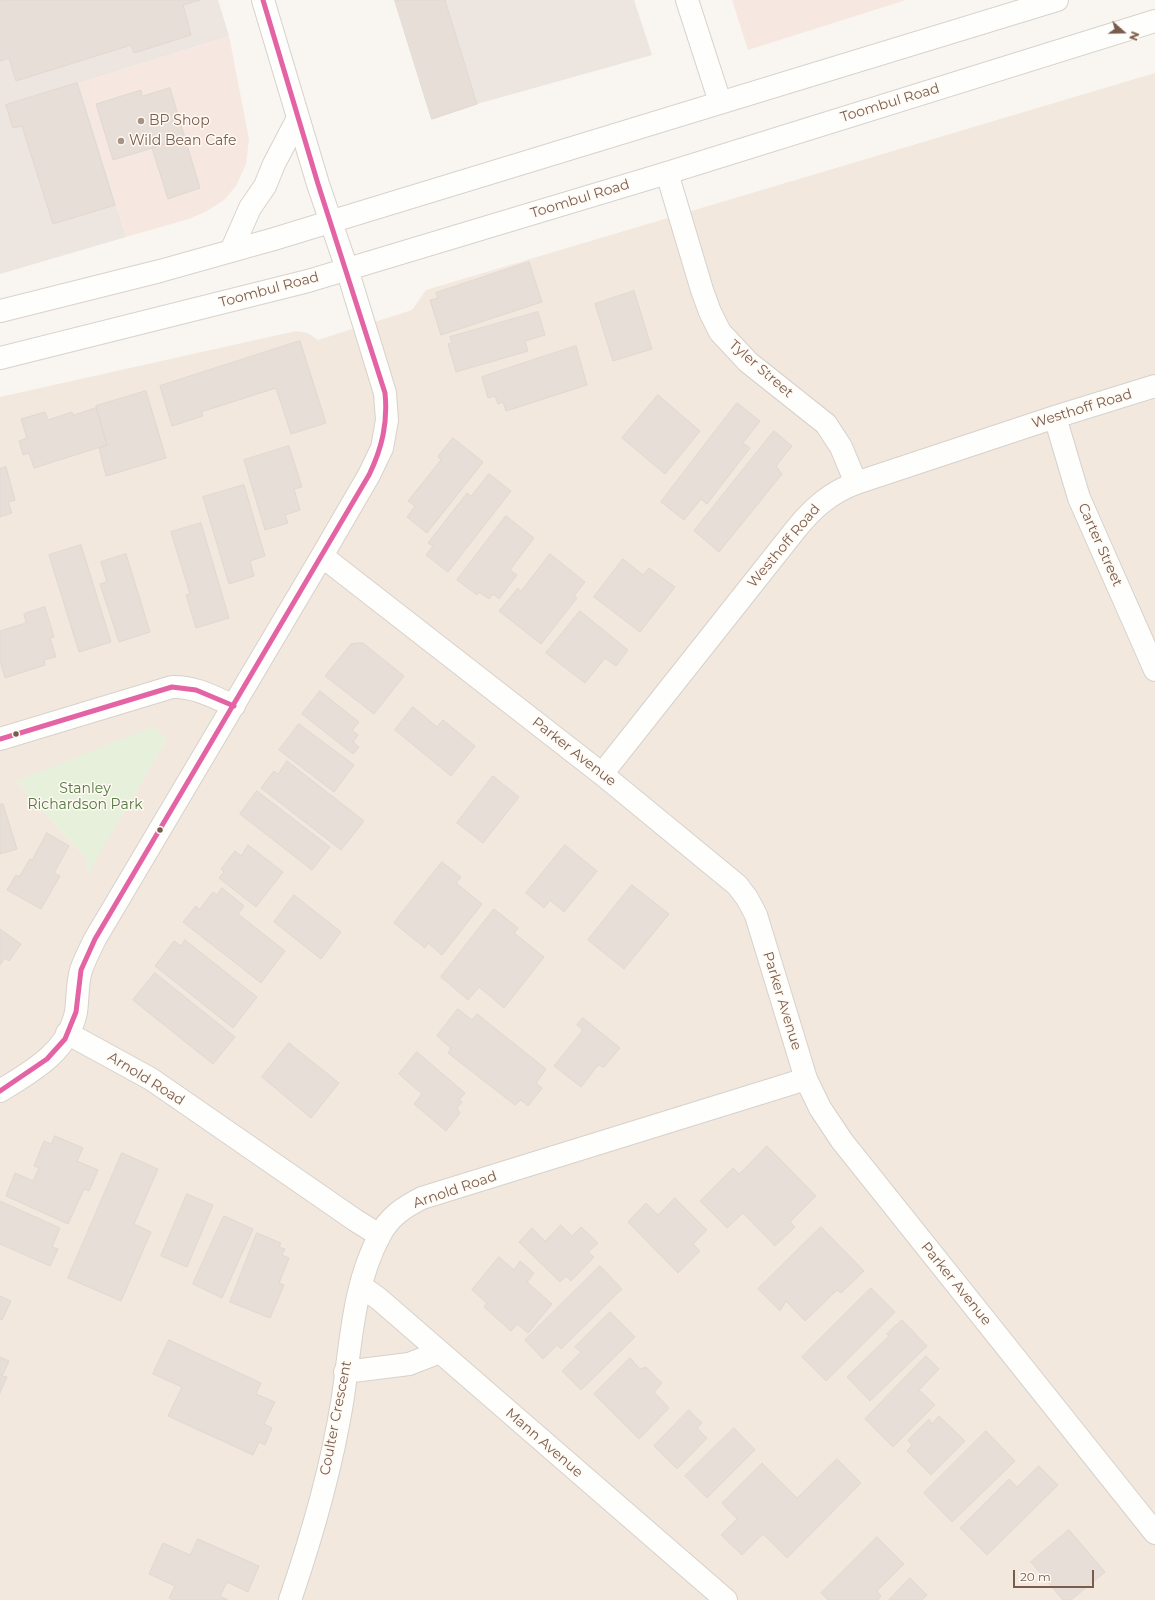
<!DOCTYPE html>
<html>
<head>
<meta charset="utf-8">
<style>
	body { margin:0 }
	#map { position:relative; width:1155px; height:1600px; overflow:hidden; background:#f9f5f0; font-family:Montserrat,sans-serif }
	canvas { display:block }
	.north { position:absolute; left:1103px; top:12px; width:40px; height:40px; -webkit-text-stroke:3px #fffaf3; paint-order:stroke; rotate:110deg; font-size:11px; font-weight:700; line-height:16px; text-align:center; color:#7a5c4d }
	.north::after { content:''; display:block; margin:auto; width:14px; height:18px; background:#7a5c4d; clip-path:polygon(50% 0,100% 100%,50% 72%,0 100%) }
	.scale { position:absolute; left:1013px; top:1570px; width:81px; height:18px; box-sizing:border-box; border:2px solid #7a5c4d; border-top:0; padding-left:5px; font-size:12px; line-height:14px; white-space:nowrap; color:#7a5c4d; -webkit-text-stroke:3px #fffaf3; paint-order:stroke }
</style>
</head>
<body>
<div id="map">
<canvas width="1155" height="1600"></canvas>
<div class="north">N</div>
<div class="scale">20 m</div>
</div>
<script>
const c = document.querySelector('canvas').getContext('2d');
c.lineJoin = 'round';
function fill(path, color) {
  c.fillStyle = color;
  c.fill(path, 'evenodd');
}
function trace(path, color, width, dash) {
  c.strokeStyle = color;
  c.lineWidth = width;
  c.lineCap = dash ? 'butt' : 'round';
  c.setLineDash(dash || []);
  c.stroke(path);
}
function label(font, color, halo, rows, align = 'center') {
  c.font = font + ' Montserrat,sans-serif';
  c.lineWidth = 3;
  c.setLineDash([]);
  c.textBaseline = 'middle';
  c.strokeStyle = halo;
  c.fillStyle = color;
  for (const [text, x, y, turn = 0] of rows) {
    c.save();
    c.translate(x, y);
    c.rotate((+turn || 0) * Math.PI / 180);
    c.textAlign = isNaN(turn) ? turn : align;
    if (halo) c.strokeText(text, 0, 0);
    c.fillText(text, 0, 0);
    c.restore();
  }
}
fill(new Path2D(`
	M1155,73v1527h-1155v-1203l296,-66 12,2 10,7 94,-30 14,-20zM167,739l-79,133 -2,-14 -70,-77z`), '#f2e8de');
fill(new Path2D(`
	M732,0h174l-158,50z
	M229,36l20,103 -3,25 -10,22 -12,14 -17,11 -18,8 -63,18 -47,-154z`), '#f6e8e1');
fill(new Path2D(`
	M0,0h218l11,36 -150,47 47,154 -126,37z
	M445,0h189l18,55 -175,49z`), '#ede5e0');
fill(new Path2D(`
	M154,726l13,13 -79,134 -2,-15 -70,-77z`), '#e7f0db');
const building = new Path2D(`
	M0,0h200l-17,5 8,30 -57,18 -3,-8 -115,36 -7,-23 -9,3z
	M395,0h50l32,104 -45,15z
	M77,83l38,122 -62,19 -31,-98 -9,2 -7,-23z
	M170,88l15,50 -72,22 -17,-56 45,-14 1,6z
	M185,138l15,50 -32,11 -16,-51z
	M529,262l13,40 -101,33 -11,-35 8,-2 -2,-5z
	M634,291l18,58 -39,12 -18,-57z
	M538,312l7,23 -20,6 3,10 -72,21 -8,-28 4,-1 -2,-6z
	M300,341l26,82 -35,11 -15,-46 -75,24 2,4 -31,10 -12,-40z
	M576,346l11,39 -81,26 -3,-9 -5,2 -3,-8 -7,2 -6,-21z
	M146,391l20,67 -60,18 -7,-28 8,-3 -11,-39z
	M658,395l42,36 -35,43 -43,-36z
	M737,403l23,18 -17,22 7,5 -43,56 -6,-5 -17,21 -23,-18z
	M96,408l11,37 -73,23 -5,-15 -6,2 -4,-14 8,-3 -6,-19 24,-7 3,8 24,-8 1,3z
	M774,431l18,15 -16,20 6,8 -63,78 -25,-21z
	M453,438l30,24 -56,71 -20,-16 8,-11 -7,-5 33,-41 -3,-3z
	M289,446l13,41 -8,2 6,21 -15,5 3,8 -23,7 -21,-70z
	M6,467l9,33 -7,2 4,11 -12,4v-48z
	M489,474l22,17 -63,81 -22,-17 7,-9 -5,-3 39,-50 4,3z
	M244,485l21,71 -15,5 4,15 -25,8 -26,-87z
	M506,516l28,22 -24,32 7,5 -18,24 -6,-5 -4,5 -10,-7 -2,3 -20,-15z
	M201,523l28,95 -33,10 -10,-33 4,-1 -19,-62z
	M81,545l30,97 -32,10 -30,-97z
	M126,554l24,78 -31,10 -19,-58 7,-2 -6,-20z
	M550,554l35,28 -11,14 3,2 -36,46 -42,-33 19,-23 3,3z
	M623,559l20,16 6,-7 26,19 -35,45 -46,-35z
	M45,607l9,30 -4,1 6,19 -12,3 1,5 -40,13 -5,-17v-30l26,-8 -2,-9z
	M580,611l48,39 -12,16 -11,-8 -20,25 -39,-30z
	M363,643l41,33 -30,38 -49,-38 26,-32z
	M320,691l39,31 -7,8 6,5 -5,7 6,5 -6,7 -51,-40z
	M413,707l24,20 6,-7 32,26 -24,30 -56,-46z
	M299,724l55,41 -20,27 -55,-42z
	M287,761l77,60 -23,29 -80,-62 13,-17 4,3z
	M493,776l26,21 -36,46 -26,-20z
	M257,791l73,56 -18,23 -72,-56z
	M3,804l14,45 -17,5v-49z
	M47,833l22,13 -15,27 6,3 -19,33 -34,-19 9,-15 3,2 11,-18 2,1z
	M248,845l35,27 -27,35 -37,-29 5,-6 -3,-3 14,-18 6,5z
	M565,845l32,26 -33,41 -14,-12 -6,8 -18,-15z
	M442,862l19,15 -5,6 26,21 -40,51 -14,-12 -3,5 -31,-25z
	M632,885l37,29 -45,55 -36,-29z
	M222,888l22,18 -6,8 47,37 -24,32 -78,-61 13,-16 3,4 14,-18 4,3z
	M294,895l47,37 -20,27 -47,-37z
	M494,909l24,19 -4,5 30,24 -40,51 -25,-21 -11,13 -27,-23z
	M0,929l21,15 -12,17 -4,-3 -5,7z
	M185,940l72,57 -24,31 -78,-62 19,-25 7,5z
	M155,973l80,64 -22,27 -80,-64z
	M458,1009l14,11 5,-6 69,55 -10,14 6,5 -14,18 -7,-6 -6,5 -67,-52 3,-5 -14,-12z
	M583,1018l37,30 -16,19 -6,-2 -17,22 -27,-21 29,-36 -6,-5z
	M289,1043l50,40 -28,35 -49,-41z
	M417,1052l48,41 -6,7 3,2 -5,6 3,5 -14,18 -32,-27 8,-10 -23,-20z
	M55,1136l28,12 -6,13 21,9 -9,21 -5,-2 -16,35 -62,-28 9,-23 18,8 6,-13 -5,-2 10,-25 7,3z
	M767,1146l49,50 -26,26 5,5 -20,19 -32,-33 -16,15 -27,-27 33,-33 6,6z
	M122,1153l36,16 -24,55 17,8 -30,69 -53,-23z
	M187,1194l26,11 -26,62 -26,-11z
	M675,1198l32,32 -14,14 7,7 -22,22 -50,-51 18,-19 12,12z
	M0,1201l60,27 -8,19 6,2 -8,17 -50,-22z
	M224,1216l29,13 -31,69 -29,-14z
	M561,1225l11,11 9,-9 17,16 -10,9 6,5 -23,24 -5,-5 -6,6 -41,-40 13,-14 13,13z
	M821,1227l43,44 -23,22 -4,-3 -32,31 -19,-20 -6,10 -22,-22z
	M257,1233l24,10 -2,4 6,2 -3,6 7,3 -10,25 5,2 -14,33 -40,-16z
	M499,1257l15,13 6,-9 14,12 -7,9 25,22 -24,29 -11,-9 -6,7 -27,-24 3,-4 -15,-13z
	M600,1266l22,23 -61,60 -4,-4 -14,14 -18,-19z
	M871,1288l24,24 -69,69 -24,-24z
	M0,1296l11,5 -9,19 -2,-1z
	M610,1312l25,25 -54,53 -19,-19 19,-19 -6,-5z
	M902,1320l25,26 -57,55 -23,-24 42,-41 -2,-2z
	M169,1340l92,43 -5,11 19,8 -11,22 8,4 -7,17 -6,-3 -6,13 -85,-39 14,-29 -29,-13z
	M926,1356l13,13 -20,21 16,15 -42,42 -28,-28z
	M0,1357l9,4 -7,15 5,1 -7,16z
	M630,1358l10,11 6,-2 16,16 -8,9 15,16 -30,31 -45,-45z
	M689,1410l13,13 -5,5 10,10 -30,31 -23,-23z
	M939,1416l26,25 -34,34 -24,-24 5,-6 -4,-5 21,-21 3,5z
	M734,1428l21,22 -48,48 -22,-22z
	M986,1431l29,30 -63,61 -28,-29z
	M837,1459l24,24 -74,75 -24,-24 -21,21 -21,-20 16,-16 -15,-16 40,-40 35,35z
	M1039,1466l19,19 -71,70 -27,-27 49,-49 8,8z
	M1069,1530l36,42 -34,28h-8l-32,-38z
	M877,1537l27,27 -27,27 4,5 -3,4h-50l-7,-7z
	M198,1539l61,27 -11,26 -21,-10 -7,14 8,4h-55l-4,-2 6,-12 -26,-12 14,-31 27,12z
	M910,1578l17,17 -5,5h-33z`);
fill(building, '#e6ded7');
trace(building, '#e2d8d2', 1);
const minor = new Path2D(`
	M687,0l33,102
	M667,173l35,117 8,22 10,20 28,30 78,62 15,23 15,36
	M1055,417l24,81 76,172
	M322,556l280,218 135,111 10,13 9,17 50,164 14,29 22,33 313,392
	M0,739l172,-52c22,-1 42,10 62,19
	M602,774l194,-245c17,-21 34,-36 60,-46l199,-66 100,-31
	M67,1033l84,46 204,141 24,15
	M0,1091c31,-19 68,-39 76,-79 2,-14 1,-28 5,-42 4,-11 9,-21 14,-31l227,-383 47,-81 13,-27 5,-28 -2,-27 -38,-124
	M361,1286l18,13 347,301
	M345,1372l64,-8 31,-12
	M290,1600c22,-64 41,-130 52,-197 9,-55 10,-117 38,-168 9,-18 24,-28 42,-37l384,-119`);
const tertiary = new Path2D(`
	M263,0l55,184 29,85`);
const secondary = new Path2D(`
	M231,251l19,-43 15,-22 9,-22 24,-46
	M0,311l160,-40 114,-32 783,-239
	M0,358l308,-77 359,-108 488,-152`);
trace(minor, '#d7d1cb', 24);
trace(tertiary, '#d7d1cb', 24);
trace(secondary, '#d9d2cb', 24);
trace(minor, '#fefefd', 22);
trace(tertiary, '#fefefd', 22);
trace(secondary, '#fefefd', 22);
trace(new Path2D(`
	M0,739l172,-52 24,3 38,16
	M0,1091l47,-32 18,-20 11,-27 5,-42 14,-31 274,-464c13,-27 19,-52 16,-82l-67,-209 -55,-184`), '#e463a4', 5);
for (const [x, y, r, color] of [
	[141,121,4,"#a69286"],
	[121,141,4,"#a69286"],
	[16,734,3.5,"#7a5c4d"],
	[160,830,3.5,"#7a5c4d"]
]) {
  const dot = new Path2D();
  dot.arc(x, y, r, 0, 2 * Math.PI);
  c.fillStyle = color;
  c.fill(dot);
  trace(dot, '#fffaf3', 1.5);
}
label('14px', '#7a5c4d', '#fffaf3', [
	["Toombul Road",890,103,-17],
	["Toombul Road",580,199,-17],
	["Toombul Road",269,290,-15],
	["Tyler Street",761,369,41],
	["Westhoff Road",1082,409,-17],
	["Carter Street",1100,545,66],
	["Westhoff Road",784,546,-50],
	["Parker Avenue",574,752,38],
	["Parker Avenue",782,1001,73],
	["Arnold Road",146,1079,32],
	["Arnold Road",455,1190,-19],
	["Parker Avenue",956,1284,51],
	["Coulter Crescent",336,1418,-79],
	["Mann Avenue",544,1443,41]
]);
label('14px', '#7a5c4d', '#fffaf3', [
	["BP Shop",149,121],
	["Wild Bean Cafe",129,141]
], 'left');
label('14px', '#537a41', '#fffaf3', [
	["Stanley",85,789],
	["Richardson Park",85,805]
]);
</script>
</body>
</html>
